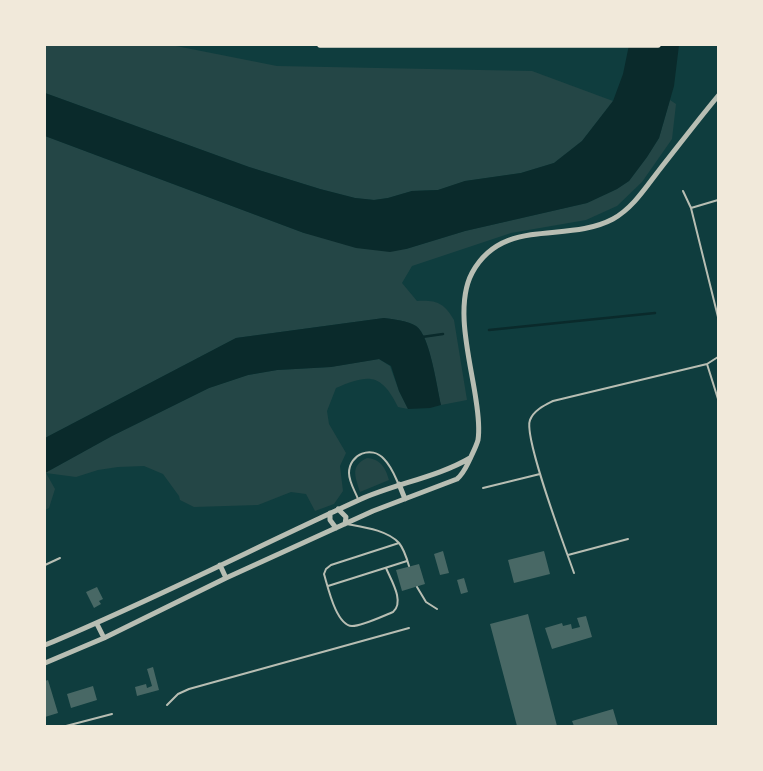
<!DOCTYPE html>
<html>
<head>
<meta charset="utf-8">
<style>
	body { margin:0 }
	#map { position:relative; width:763px; height:771px; overflow:hidden; background:#0f3d3e; font-family:"Alegreya Sans",sans-serif }
	canvas { display:block }
	.frame { position:absolute; inset:0; border:46px solid #f1e9da; pointer-events:none }
</style>
</head>
<body>
<div id="map">
<canvas width="763" height="771"></canvas>
<div class="frame"></div>
</div>
<script>
const c = document.querySelector('canvas').getContext('2d');
c.lineJoin = 'round';
function fillPath(path, color) { c.fillStyle = color; c.fill(path, 'evenodd'); }
function stroke(path, color, width, dash) { c.strokeStyle = color; c.lineWidth = width; c.lineCap = dash ? 'butt' : 'round'; c.setLineDash(dash || []); c.stroke(path); }
const green = new Path2D(`
	M 45,45 L 171,45 L 277,66 L 532,71 L 613,101 L 582,141 L 554,163 L 521,173 L 465,181 L 438,190 L 412,191 L 388,198 L 374,200 L 355,198 L 320,189 L 249,167 L 45,93 Z
	M 670,100 L 676,104 L 672,139 L 642,182 L 617,206 L 586,220 L 511,233 L 412,266 L 402,283 L 417,301 C 437,300 444,303 454,320 L 467,400 L 441,405 C 437,388 430,335 416,326 C 408,321 393,319 384,318 L 236,338 L 45,438 L 45,136 L 304,233 L 406,249 L 465,231 L 587,203 L 617,189 L 629,181 L 647,157 L 659,138 Z
	M 379,359 L 390,366 L 399,391 L 408,409 L 398,407 C 381,373 369,374 336,388 L 327,411 L 329,424 L 346,453 L 340,466 L 343,491 L 334,504 L 315,511 L 306,494 L 291,492 L 258,505 L 194,507 L 180,500 L 179,496 L 163,474 L 144,466 L 118,467 L 98,470 L 76,477 L 46,473 L 55,489 L 49,508 L 45,510 L 45,473 L 112,436 L 209,388 L 248,375 L 277,370 L 330,367 Z
	M 367,458 C 381,459 386,469 389,480 L 360,492 C 355,476 350,466 367,458 Z`);
const water = new Path2D(`
	M 629,45 L 679,45 L 674,86 L 659,138 L 647,157 L 629,181 L 617,189 L 587,203 L 465,231 L 406,249 L 390,252 L 356,248 L 304,233 L 45,136 L 45,93 L 249,167 L 320,189 L 355,198 L 374,200 L 388,198 L 412,191 L 438,190 L 465,181 L 521,173 L 554,163 L 582,141 L 613,101 L 623,74 Z
	M 384,318 C 393,319 408,321 416,326 C 430,335 437,388 441,405 L 430,408 L 408,409 L 399,391 L 391,366 L 379,359 L 331,367 L 277,370 L 248,375 L 209,388 L 112,436 L 45,473 L 45,438 L 236,338 Z`);
const stream = new Path2D(`
	M 489,330 L 655,313
	M 422,337 L 443,334`);
const building = new Path2D(`
	M 443,551 L 449,573 L 440,575 L 434,554 Z
	M 544,551 L 550,574 L 514,583 L 508,560 Z
	M 419,564 L 425,584 L 402,591 L 396,570 Z
	M 464,578 L 468,592 L 461,594 L 457,580 Z
	M 97,587 L 103,599 L 99,601 L 101,604 L 94,608 L 86,592 Z
	M 528,614 L 557,726 L 517,726 L 490,624 Z
	M 586,616 L 592,637 L 552,649 L 545,628 L 562,623 L 563,626 L 571,624 L 572,629 L 580,627 L 577,618 Z
	M 153,667 L 159,690 L 137,696 L 135,687 L 146,684 L 147,688 L 152,686 L 147,669 Z
	M 48,680 L 58,713 L 45,717 L 45,681 Z
	M 93,686 L 97,700 L 71,708 L 67,694 Z
	M 613,709 L 618,726 L 574,726 L 572,721 Z`);
const service = new Path2D(`
	M 683,191 L 691,208 L 718,317
	M 691,208 L 718,200
	M 707,364 L 718,399
	M 483,488 L 540,474
	M 358,499 C 355,491 349,482 349,473 C 349,454 372,445 384,459 C 391,466 394,474 398,483
	M 347,524 C 363,527 387,530 399,543 C 404,549 407,559 409,566
	M 568,555 L 628,539
	M 45,565 L 60,558
	M 386,568 C 391,580 405,602 393,612 C 383,616 362,626 352,626 C 336,625 328,587 324,574 L 326,569 L 331,565 L 399,543
	M 574,573 C 566,550 523,437 530,420 C 534,410 545,405 553,401 L 707,364 L 718,357
	M 328,586 L 407,561
	M 417,587 L 426,602 L 437,609
	M 167,705 L 178,694 L 189,689 L 409,628
	M 66,726 L 112,714`);
const tertiary = new Path2D(`
	M 399,484 L 405,499
	M 338,509 L 346,517 L 345,524
	M 330,513 L 330,520 L 336,528
	M 220,565 L 226,578
	M 97,624 L 104,638
	M 45,645 C 151,601 254,548 359,500 C 394,484 438,477 470,458
	M 45,663 L 104,638 L 226,578 L 373,511 L 457,479 C 464,473 466,467 470,459 C 473,452 476,447 478,440 C 480,427 478,413 476,400 C 471,363 454,307 472,273 C 503,216 566,244 613,219 C 633,208 646,187 660,169 C 679,145 698,120 718,96`);
const secondary = new Path2D(`
	M 320,45 L 658,45`);
fillPath(green, '#244646');
fillPath(water, '#0a2a2b');
stroke(stream, '#0a2a2b', 2.5);
fillPath(building, '#486865');
stroke(service, '#b8beb3', 2);
stroke(tertiary, '#b8beb3', 5);
stroke(secondary, '#f1e9da', 5.5);
</script>
</body>
</html>
